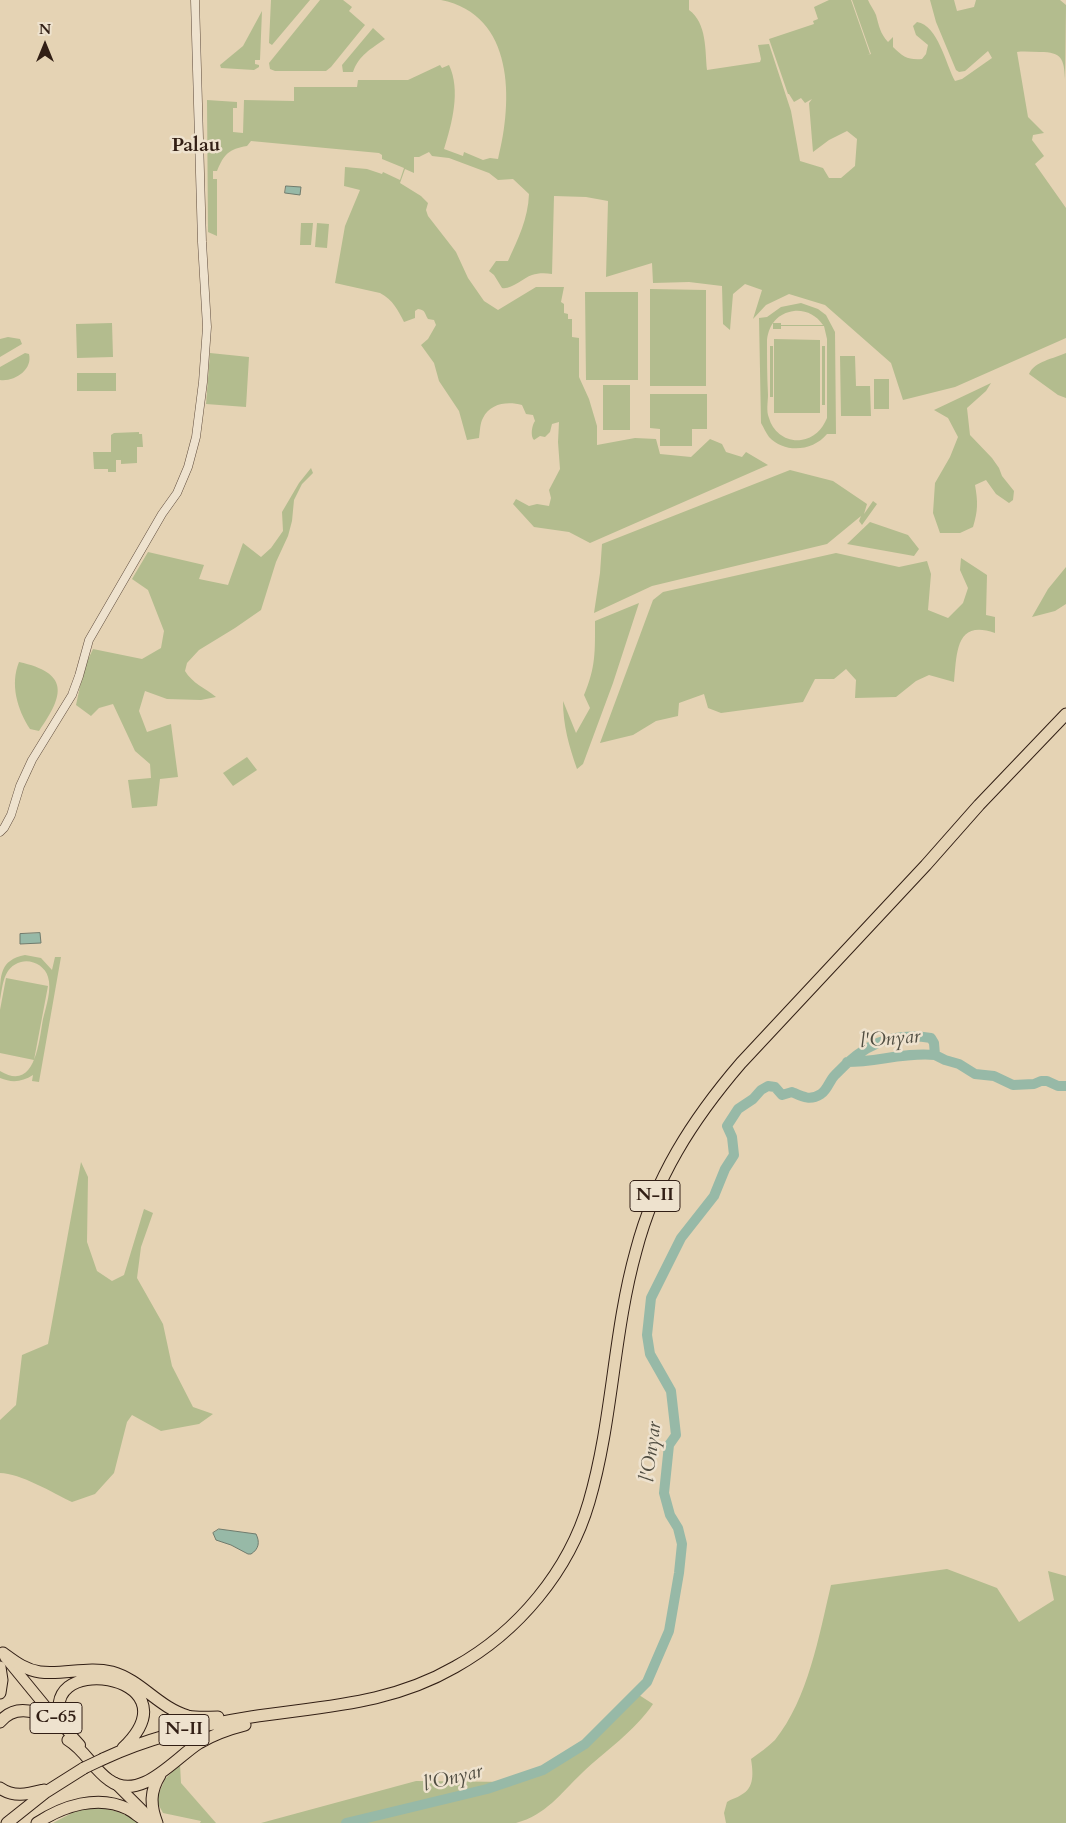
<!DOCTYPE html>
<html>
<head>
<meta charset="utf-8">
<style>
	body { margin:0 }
	#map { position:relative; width:1066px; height:1823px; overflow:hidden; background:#e5d3b4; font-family:Cardo,serif }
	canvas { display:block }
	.north { position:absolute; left:20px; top:20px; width:50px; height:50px; -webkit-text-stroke:4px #eee2ce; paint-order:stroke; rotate:0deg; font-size:14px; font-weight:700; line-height:20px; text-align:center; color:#321f15 }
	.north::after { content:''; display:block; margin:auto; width:18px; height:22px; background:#321f15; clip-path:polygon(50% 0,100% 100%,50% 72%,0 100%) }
</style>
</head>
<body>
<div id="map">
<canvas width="1066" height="1823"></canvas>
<div class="north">N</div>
</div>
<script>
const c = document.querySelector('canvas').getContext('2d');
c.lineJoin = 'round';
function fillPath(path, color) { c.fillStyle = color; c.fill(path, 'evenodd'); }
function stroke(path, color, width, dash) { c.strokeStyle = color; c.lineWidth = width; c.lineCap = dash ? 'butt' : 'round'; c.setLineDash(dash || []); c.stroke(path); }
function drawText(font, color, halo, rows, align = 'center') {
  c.font = font + ' Cardo,serif'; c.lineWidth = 5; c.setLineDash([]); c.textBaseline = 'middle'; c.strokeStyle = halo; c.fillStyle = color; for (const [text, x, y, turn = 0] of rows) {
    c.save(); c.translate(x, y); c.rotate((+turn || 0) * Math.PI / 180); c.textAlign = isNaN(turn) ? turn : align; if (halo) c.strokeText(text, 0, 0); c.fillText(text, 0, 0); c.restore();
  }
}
const green = new Path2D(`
	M 271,0 L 310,0 L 272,45 L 269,43 Z
	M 320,0 L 343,0 L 352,7 L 349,11 L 365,25 L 331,67 L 326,71 L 275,71 L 270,69 L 269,63 Z
	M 441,0 L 689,0 L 689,10 C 707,23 705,50 707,70 L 760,62 L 761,59 L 758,45 L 769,44 L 791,111 L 800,161 L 823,168 L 829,178 L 841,178 L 855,166 L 857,139 L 847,131 L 829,140 L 813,152 L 809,103 L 812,99 L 805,103 L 801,98 L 794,102 L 789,94 L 788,94 L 769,39 L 814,24 L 813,21 L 818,19 L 814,7 L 829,0 L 851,0 L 870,54 L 867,55 L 871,54 L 852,0 L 868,0 C 870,5 874,10 876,15 C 879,26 880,33 888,42 L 893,37 L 893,47 C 903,57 908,60 922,59 L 926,54 L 928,45 L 916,35 L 913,26 L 917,22 C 938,25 946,65 955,81 L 962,79 L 992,58 L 988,51 L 965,71 L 959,72 L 956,70 L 936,22 L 930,0 L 954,0 L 957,11 L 974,7 L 976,0 L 1060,0 L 1066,5 L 1065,79 C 1064,59 1062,52 1040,52 C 1032,52 1024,51 1017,52 L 1028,117 L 1044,133 L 1033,135 L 1032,140 L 1044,156 L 1035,164 L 1066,208 L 1066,338 L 955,387 L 903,400 L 891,363 L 825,305 L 789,294 L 766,305 L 753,319 L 762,290 L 745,284 L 733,294 L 730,330 L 723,324 L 722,286 L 689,282 L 653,283 L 652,263 L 606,277 L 608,201 L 586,197 L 554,196 L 552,274 C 545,273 538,273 532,275 C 523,278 511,290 502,288 L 494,275 L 489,271 L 496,261 L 508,261 C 518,239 528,219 529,194 L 513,179 L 498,180 L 489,173 L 449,158 L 432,156 L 429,152 L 419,157 L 414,157 L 414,173 L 405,169 L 400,183 L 421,196 L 428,203 L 426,210 L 428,216 L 456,252 L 468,278 L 484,301 L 498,310 L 536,287 L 564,287 L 561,302 L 564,304 L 564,313 L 568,314 L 568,319 L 572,319 L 572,337 L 579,338 L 579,377 L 589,399 L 597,426 L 597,445 L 635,438 L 656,439 L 660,454 L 691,457 L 710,439 L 722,444 L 726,452 L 742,457 L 746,452 L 768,465 L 590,543 L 569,532 L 534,527 L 513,504 L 516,499 L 529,506 L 537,504 L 549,506 L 551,498 L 549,490 L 560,469 L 558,442 L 559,422 L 552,424 L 550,432 L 545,437 L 540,436 L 534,440 C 530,436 532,425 535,421 L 533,415 L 526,414 L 522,405 C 508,401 490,403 483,418 C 480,423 480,431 479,438 L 467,440 L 459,411 L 439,381 L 434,363 L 421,345 L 428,339 L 436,325 L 434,320 L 428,319 C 424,313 426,310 418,309 L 415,311 L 415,318 L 404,322 C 398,310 393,300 380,293 L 335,283 L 345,226 L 360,190 L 344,186 L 345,167 L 367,169 L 382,174 L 383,172 L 400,180 L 404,168 L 382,159 L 382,155 L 379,153 L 251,141 L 247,146 C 229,149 224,154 217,171 L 213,171 L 213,179 L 217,179 L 217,236 L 208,232 L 207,100 L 237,102 L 237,108 L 233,108 L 233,132 L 243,133 L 244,100 L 294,101 L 294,87 L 357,87 L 358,80 L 408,80 L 440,65 L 442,68 L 449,65 C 461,90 452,124 444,149 L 463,156 L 464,152 L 483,160 L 490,158 L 498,159 C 513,101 515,15 441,0 Z
	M 262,11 L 260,60 L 255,60 L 255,64 L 259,65 L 259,67 L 254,70 L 221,68 L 220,65 L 243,46 Z
	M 373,28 L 385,39 C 371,49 359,55 353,72 L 343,72 L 342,65 Z
	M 301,223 L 313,223 L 311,245 L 300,245 Z
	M 317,223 L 329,224 L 327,248 L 315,247 Z
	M 650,289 L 706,290 L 706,386 L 650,386 Z
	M 585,292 L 638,292 L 638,380 L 586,380 Z
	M 801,303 L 818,309 L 826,315 L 835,332 L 836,434 L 827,434 C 813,451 785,454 769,437 C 766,433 764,428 761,423 L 759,318 L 767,317 L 781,307 ZM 794,311 C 806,310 816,315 823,325 L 781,325 L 781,323 L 773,323 L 773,329 L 781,329 L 781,326 L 824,326 L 827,339 L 827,418 C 822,430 814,438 801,440 C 786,442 773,432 769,418 C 766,411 768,402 768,395 C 767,376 767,358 767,340 C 769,324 778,313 794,311 Z
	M 112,323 L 113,357 L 77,358 L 76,324 Z
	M 8,337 L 20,339 L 22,344 L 0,357 L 0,339 Z
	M 774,339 L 820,340 L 820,413 L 774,413 Z
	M 770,346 L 773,346 L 773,397 L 770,397 Z
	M 822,346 L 825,346 L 825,405 L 822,405 Z
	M 25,353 L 29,354 C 33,370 14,382 0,380 L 0,367 Z
	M 210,353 L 249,357 L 246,407 L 206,404 Z
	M 1066,353 L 1066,398 L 1058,395 L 1029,374 C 1035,361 1053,359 1066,353 Z
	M 840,356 L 855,356 L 856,386 L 870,386 L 871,416 L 841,416 Z
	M 77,373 L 116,373 L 116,391 L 77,391 Z
	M 874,379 L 889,379 L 889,409 L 874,409 Z
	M 991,383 L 986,391 L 967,408 L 970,435 L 992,458 L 999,468 L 1002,476 L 1014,491 L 1013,500 L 1009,503 L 996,494 L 986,480 L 975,485 C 978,502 978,511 973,527 L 960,533 L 940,533 L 933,513 L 935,483 L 950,457 L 958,437 L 948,418 L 934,410 Z
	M 603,385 L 630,385 L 630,430 L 603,430 Z
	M 650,394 L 707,394 L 707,429 L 692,429 L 692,446 L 660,446 L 660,429 L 650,428 Z
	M 139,432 L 139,434 L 142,434 L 143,447 L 137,447 L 137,463 L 121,464 L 121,460 L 116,460 L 116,472 L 108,472 L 108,469 L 94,469 L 93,452 L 111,452 L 111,435 L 114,433 Z
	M 311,468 L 313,473 L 302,484 L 294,500 L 292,521 L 288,536 L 276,562 L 261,610 L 235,628 L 199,650 L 187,663 L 185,671 C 192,683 205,688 216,697 L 201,700 L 167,699 L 145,691 L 139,711 L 147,732 L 171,724 L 178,777 L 160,779 L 157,806 L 132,808 L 128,780 L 151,778 L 150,764 L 135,751 L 113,704 L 99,708 L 91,716 L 76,705 L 84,668 L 93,649 L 142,659 L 161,648 L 164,631 L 148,590 L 132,579 L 148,552 L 204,565 L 199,579 L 228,585 L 243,543 L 261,557 L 271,548 L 283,531 L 282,512 L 299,483 Z
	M 790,470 L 833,481 L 867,504 L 864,514 L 873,501 L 877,504 L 862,525 L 859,521 L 861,516 L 827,544 L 652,586 L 594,613 L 600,573 L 602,544 Z
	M 870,522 L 908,535 L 919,549 L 914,556 L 847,544 Z
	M 836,553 L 899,567 L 927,561 L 931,574 L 928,610 L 948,618 L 963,603 L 968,588 L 960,570 L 961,558 L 987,575 L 986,615 L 995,617 L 995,633 C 955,619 957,654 954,682 L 929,675 L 916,681 L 896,697 L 855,698 L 856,680 L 846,669 L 834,679 L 815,679 L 803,702 L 721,713 L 708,708 L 704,694 L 679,703 L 678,716 L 656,721 L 633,735 L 600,743 L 653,600 L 663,592 Z
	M 1066,567 L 1066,604 L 1055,611 L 1032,617 L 1048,589 Z
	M 639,603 L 613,683 L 583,764 L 577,769 C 569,746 563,725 563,701 L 576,733 L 590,708 L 584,695 C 596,667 595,651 595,621 Z
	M 19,662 C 69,673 65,694 39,731 L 30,729 C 17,709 10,684 19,662 Z
	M 247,757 L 257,770 L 233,786 L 223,773 Z
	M 25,955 L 41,958 L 52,970 L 55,957 L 61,957 L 39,1082 L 32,1081 L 33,1075 C 22,1082 12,1083 0,1078 L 0,1071 C 36,1093 39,1040 43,1019 C 46,1007 52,989 48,977 C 45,966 32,959 21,962 C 3,967 3,985 0,1000 C 0,975 0,960 25,955 Z
	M 6,978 L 48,986 L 34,1060 L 0,1053 L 0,1010 Z
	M 81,1162 L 88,1177 L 87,1242 L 97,1271 L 112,1281 L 124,1275 L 144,1209 L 153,1213 L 141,1247 L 137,1278 L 163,1324 L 172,1366 L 193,1407 L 213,1414 L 199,1424 L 161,1431 L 132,1415 L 127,1422 L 114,1473 L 95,1494 L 72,1502 C 53,1493 20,1473 0,1473 L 0,1420 L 16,1405 L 22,1355 L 48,1344 Z
	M 947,1569 L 997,1588 L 1019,1622 L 1054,1600 L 1048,1571 L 1066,1576 L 1066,1823 L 726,1823 L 724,1813 L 727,1802 C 731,1799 737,1798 741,1795 C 755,1788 753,1772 751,1759 C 759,1753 768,1747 775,1740 C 808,1699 819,1636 831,1585 Z
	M 639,1695 L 653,1704 C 634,1732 606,1750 582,1773 C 560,1794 546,1815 516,1823 L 261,1823 L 416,1781 L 511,1782 L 553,1769 L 597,1738 Z
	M 180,1764 L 181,1783 L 216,1823 L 200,1823 L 201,1821 L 163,1813 L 156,1800 L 165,1779 Z
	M 83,1807 C 107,1808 120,1810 140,1823 L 53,1823 Z`);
const water = new Path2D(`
	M 286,186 L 301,187 L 300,195 L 285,193 Z
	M 40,933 L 41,943 L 20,944 L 20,934 Z
	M 219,1529 L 256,1534 C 260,1542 259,1549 251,1554 L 248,1554 L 231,1545 L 216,1540 L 213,1533 Z`);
const river = new Path2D(`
	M 847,1062 C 877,1062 905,1052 935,1055
	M 346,1823 L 487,1789 L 543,1770 L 585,1744 L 647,1682 L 669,1631 L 679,1573 L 682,1544 L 678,1528 L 670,1515 L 664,1493 L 669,1445 L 676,1435 L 671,1391 L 650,1354 L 647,1335 L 651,1298 L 681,1238 L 714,1196 L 725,1169 L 734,1155 L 732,1137 L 727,1126 L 738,1109 L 753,1099 L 761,1090 L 768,1086 L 775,1087 L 782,1095 L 792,1092 C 803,1097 810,1101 821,1094 C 828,1089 829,1081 835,1075 C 863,1045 889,1032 931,1038 L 934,1043 L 935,1055 L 945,1060 L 959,1064 L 975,1074 L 994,1076 L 1013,1085 L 1034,1084 L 1041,1081 L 1047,1081 L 1058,1086 L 1066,1086`);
const minor = new Path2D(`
	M 0,832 L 4,828 L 11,815 L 20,786 L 32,760 L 72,695 L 79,676 L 89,640 L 162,514 L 177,493 L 188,467 L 196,437 L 203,382 L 207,327 L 202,242 L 195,0`);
const major = new Path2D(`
	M 5,1657 L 46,1707 L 80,1745
	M 115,1783 L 155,1823`);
const highway = new Path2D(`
	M 3,1653 C 14,1661 25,1670 40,1672 C 64,1675 88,1666 112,1672 C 141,1680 159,1708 188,1716 C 197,1718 208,1717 218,1717
	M 0,1667 L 2,1680 L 0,1693
	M 0,1722 C 13,1706 31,1709 48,1718
	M 65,1728 C 25,1649 202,1672 123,1748
	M 68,1740 C 85,1750 93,1769 109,1780 C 140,1803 175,1758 199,1743 C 213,1735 229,1729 245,1725
	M 103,1759 C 150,1737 200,1725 251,1717 C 323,1706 389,1705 455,1667 C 518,1632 569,1571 589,1502 C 613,1420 613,1333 636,1251 C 655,1178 692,1120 741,1063 L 926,865 L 979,805 L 1066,714
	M 0,1788 C 14,1798 28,1794 44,1790
	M 7,1823 L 46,1792 L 84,1768
	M 37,1823 C 63,1806 98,1794 128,1809 C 135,1813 141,1819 148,1822
	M 157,1823 C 150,1805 150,1791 160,1775`);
const highwayBridge = new Path2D(`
	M 84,1768 L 103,1759`);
const shields = [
	[655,1196,50],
	[56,1718,52],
	[184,1730,50]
];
const shieldNames = [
	["N-II",655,1196],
	["C-65",56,1718],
	["N-II",184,1730]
];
const neighbourhoodNames = [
	["Palau",196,146]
];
const waterNames = [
	["l'Onyar",890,1040,-5],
	["l'Onyar",652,1452,-83],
	["l'Onyar",453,1779,-14]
];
fillPath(green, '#b3bc8e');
fillPath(water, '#97b9a7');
stroke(water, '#6f7b6d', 1);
stroke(river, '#97b9a7', 10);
stroke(minor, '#5f4c3d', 9);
stroke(major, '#321f15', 12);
stroke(highway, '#321f15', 13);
stroke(minor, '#eee2ce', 8);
stroke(major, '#e5d3b4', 10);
stroke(highway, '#e5d3b4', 11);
stroke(highwayBridge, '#321f15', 13, []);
stroke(highwayBridge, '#e5d3b4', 11);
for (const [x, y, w] of shields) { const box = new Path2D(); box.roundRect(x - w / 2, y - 15.5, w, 31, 4); c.fillStyle = '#eee2ce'; c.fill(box); stroke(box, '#321f15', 1); }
drawText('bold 18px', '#321f15', null, shieldNames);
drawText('bold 20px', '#321f15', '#eee2ce', neighbourhoodNames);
drawText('italic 20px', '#504d41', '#eee2ce', waterNames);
</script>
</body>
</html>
